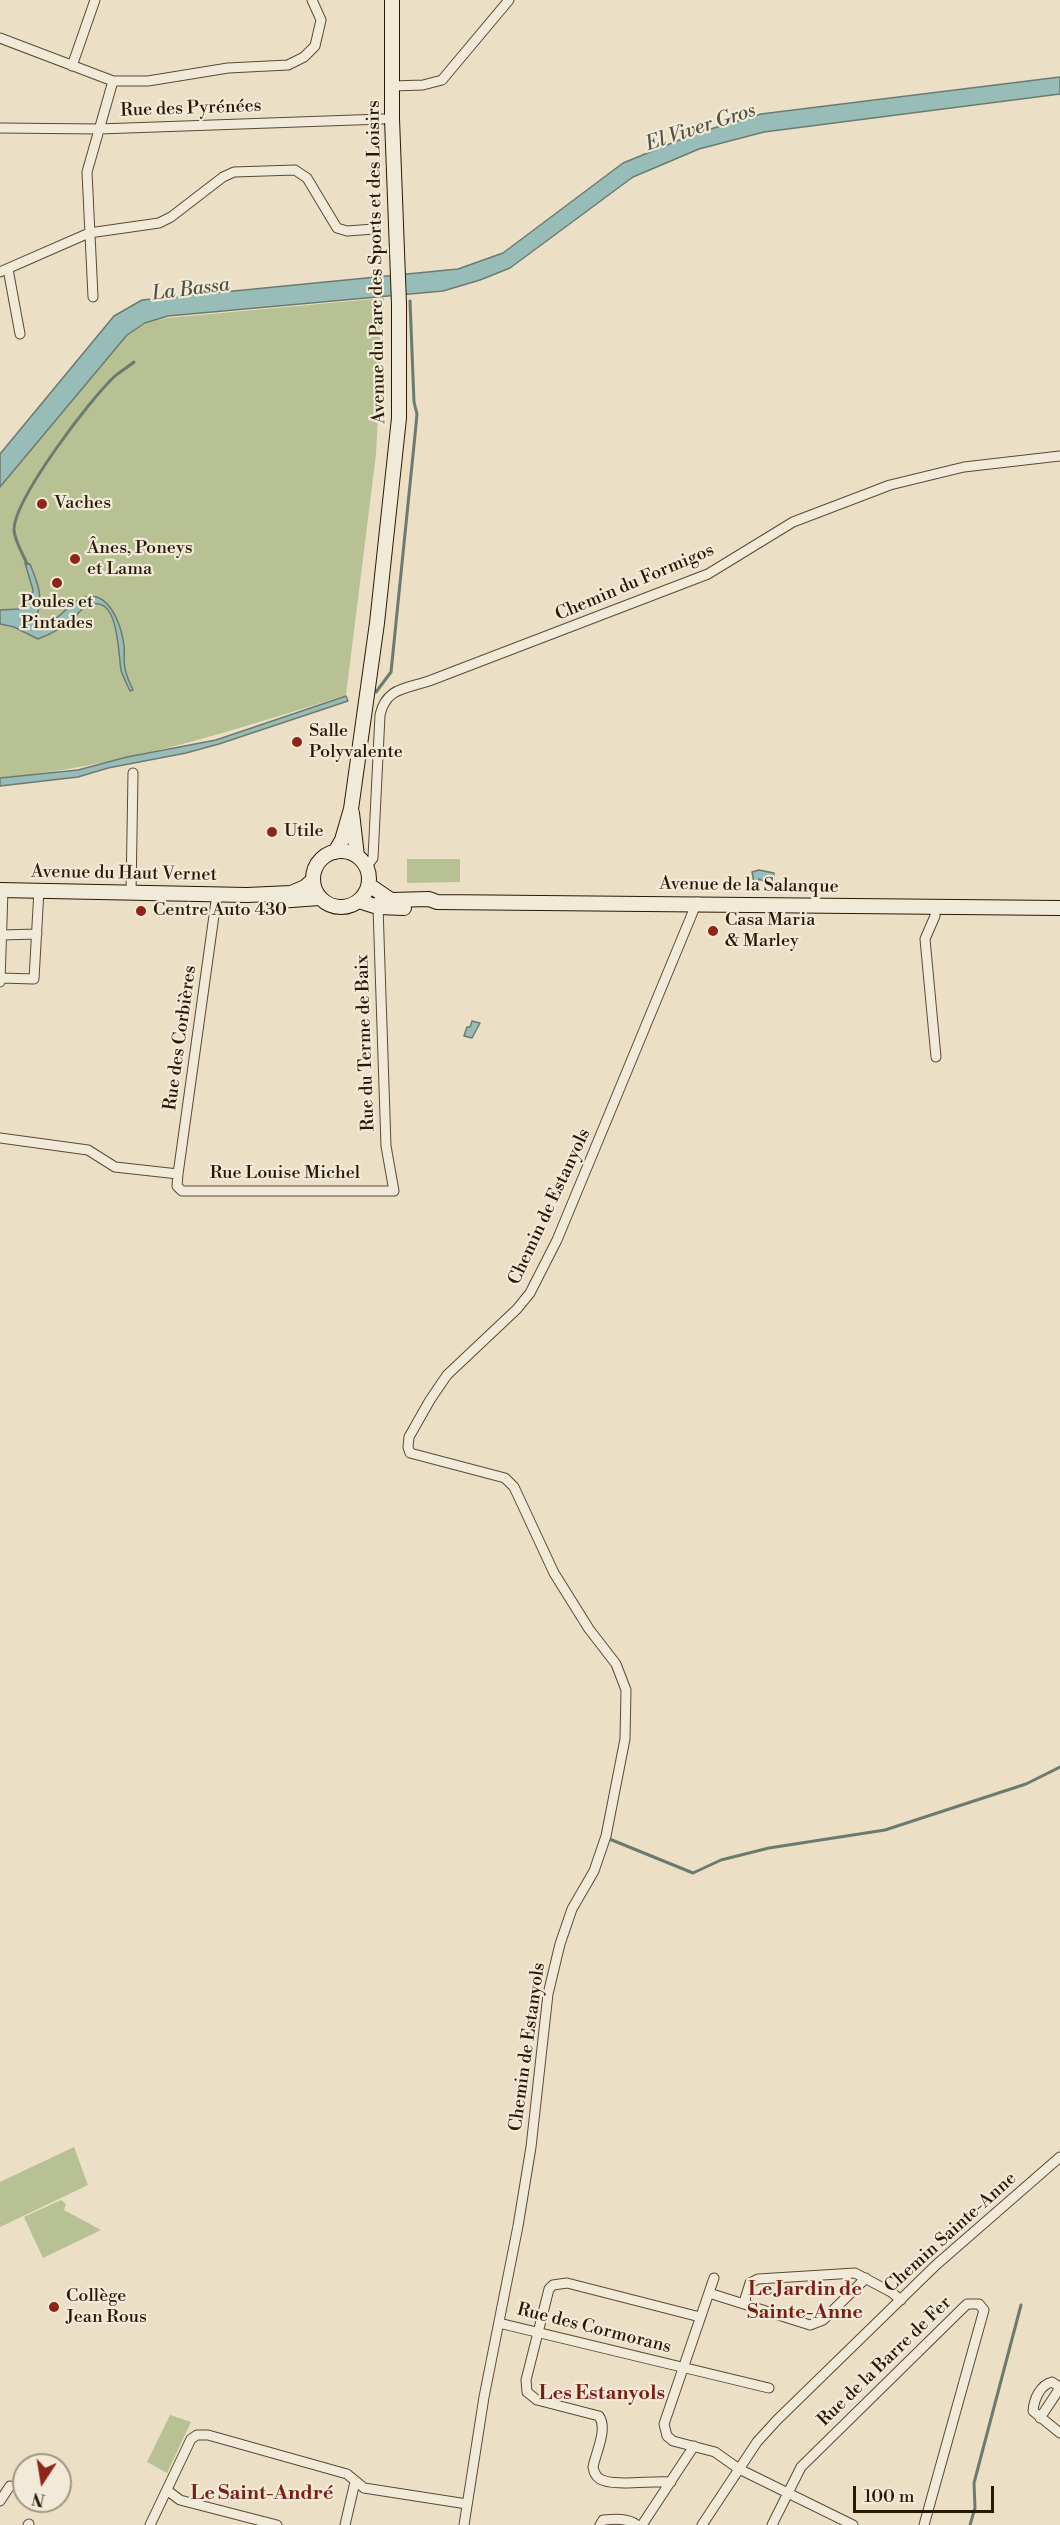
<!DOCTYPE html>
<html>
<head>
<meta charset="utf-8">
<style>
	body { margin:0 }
	#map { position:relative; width:1060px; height:2525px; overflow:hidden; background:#ebdfc5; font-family:"Libre Bodoni",serif }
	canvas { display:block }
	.north { position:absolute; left:12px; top:2453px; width:60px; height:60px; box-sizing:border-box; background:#f2ead9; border:2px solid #a29683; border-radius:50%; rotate:192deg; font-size:16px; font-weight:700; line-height:24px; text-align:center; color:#291903 }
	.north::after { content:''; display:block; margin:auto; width:21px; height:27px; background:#8f2418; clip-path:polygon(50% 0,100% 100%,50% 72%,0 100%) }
	.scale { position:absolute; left:853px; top:2486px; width:141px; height:27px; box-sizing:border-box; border:3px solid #291903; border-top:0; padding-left:8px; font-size:18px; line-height:21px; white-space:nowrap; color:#291903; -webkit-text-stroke:4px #f2ead9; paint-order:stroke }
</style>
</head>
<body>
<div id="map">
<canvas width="1060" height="2525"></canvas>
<div class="north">N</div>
<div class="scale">100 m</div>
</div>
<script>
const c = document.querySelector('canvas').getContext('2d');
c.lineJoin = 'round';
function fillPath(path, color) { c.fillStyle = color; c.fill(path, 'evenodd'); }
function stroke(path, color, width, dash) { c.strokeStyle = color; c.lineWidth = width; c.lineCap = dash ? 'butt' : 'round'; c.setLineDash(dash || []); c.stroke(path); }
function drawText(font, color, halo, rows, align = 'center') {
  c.font = font + ' "Libre Bodoni",serif'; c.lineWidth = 4.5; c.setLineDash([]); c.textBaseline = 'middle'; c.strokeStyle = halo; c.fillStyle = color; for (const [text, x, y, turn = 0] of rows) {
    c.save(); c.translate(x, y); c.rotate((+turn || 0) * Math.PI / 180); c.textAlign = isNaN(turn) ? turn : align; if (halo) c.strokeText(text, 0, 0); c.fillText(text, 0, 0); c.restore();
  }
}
const green = new Path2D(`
	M 384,298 L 376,454 L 346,695 C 233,731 118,767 0,778 L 0,488 L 128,334 L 147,323 L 167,318 Z
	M 407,859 L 460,859 L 460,882 L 407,883 Z
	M 74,2147 L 88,2185 L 0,2227 L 0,2182 Z
	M 61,2200 L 66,2204 L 64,2210 L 101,2230 L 43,2258 L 24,2217 Z
	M 170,2415 L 191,2422 L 167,2473 L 147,2462 Z`);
const water = new Path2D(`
	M 1060,77 L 1060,94 L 764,132 L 699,149 L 633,177 L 510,268 L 480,280 L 443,291 L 168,316 L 145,323 L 127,335 L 0,487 L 0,454 L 114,316 L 142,300 L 458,269 L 503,253 L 623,163 L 694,134 L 761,114 Z
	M 25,563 L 30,564 C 38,585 43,593 37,616 L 41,623 C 58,624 66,605 80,599 C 108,586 121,624 124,645 C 125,653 123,661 125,668 C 126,676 130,683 133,690 L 130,691 C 127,684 123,677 121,670 C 118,652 119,587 84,608 C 80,610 77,615 74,618 C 64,627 51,634 38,639 L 14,627 L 0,624 L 0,610 L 19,609 L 32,597 L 33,590 Z
	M 346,696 L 348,701 L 219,744 L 186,753 L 108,768 L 78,777 L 0,786 L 0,778 L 78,770 L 127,757 L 216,740 Z
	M 759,870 L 774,873 L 774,882 L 770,884 L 759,879 L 758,883 L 754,883 L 752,872 Z
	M 472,1021 L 480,1023 L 472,1038 L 464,1036 L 467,1027 L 470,1027 Z`);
const stream = new Path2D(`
	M 27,564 C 23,554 14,540 14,529 C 15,498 90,399 115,376 C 121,371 128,367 134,362
	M 376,692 L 391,672 L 415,435 L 417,414 L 414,402 L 410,301
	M 607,1838 L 693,1873 L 721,1860 L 769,1848 L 885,1830 L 1026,1784 L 1060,1767
	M 970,2525 L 975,2508 L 974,2483 L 1021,2305`);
const minor = new Path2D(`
	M 0,38 L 113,81 L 148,81 L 228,68 L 288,65 L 304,57 L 315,46 L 321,20 L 312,0
	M 72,66 L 95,0
	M 392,86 L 423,85 L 442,80 L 509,0
	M 0,128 L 99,129 L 383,119
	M 8,269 L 20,334
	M 0,272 L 89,233 L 159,223 L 171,217 L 223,177 L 234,172 L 295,170 L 307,178 L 337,228 L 347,231 L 374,229
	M 93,297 L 87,172 L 113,81
	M 366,867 L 373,858 L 380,715 C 386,688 405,689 429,681 L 708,574 L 793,522 L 890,485 L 964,467 L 1060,456
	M 131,893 L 133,773
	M 217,894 L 178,1174 L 177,1186 L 182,1191 L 394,1191 L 386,1146 L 378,907 L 380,894
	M 935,906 L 935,916 L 925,939 L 936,1057
	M 2,935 L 37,934
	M 1,978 L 34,979 L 39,890
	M 0,982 L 3,890
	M 0,1138 L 88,1150 L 115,1167 L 178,1174
	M 714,2278 L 664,2424 L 667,2436 L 673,2441 L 715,2452 L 739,2469 L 853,2525
	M 709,2293 L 810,2325 L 823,2320 L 866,2278
	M 747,2305 L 745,2299 L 750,2283 L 758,2279 L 855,2273 L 891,2292 L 901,2300
	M 499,2323 L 769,2388
	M 1040,2418 L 1058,2391 L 1058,2386 L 1052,2382 C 1040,2385 1034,2399 1033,2411 L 1060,2433
	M 671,2482 C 653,2480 614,2487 600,2479 C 595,2476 594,2472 593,2467 C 596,2452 608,2429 599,2416 L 537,2400 L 527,2392 L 526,2380 L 549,2289 L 553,2285 L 567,2283 L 700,2317
	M 168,2491 L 180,2500 L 277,2525
	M 0,2501 L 10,2486
	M 28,2525 L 29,2524
	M 150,2525 L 191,2439 L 197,2435 L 208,2435 L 347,2474 L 364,2488 L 467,2504
	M 345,2525 L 355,2482
	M 464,2525 L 484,2397 L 518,2226 L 531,2147 L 548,1994 L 560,1944 L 572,1909 L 594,1871 L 606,1836 L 625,1739 L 626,1690 L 616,1664 L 589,1629 L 554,1573 L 514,1487 L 505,1478 L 410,1453 L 408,1447 L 409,1437 L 430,1400 L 447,1375 L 517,1309 L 530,1293 L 557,1240 L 697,902
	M 600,2525 L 603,2520 C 615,2519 628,2518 637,2525
	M 642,2525 L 694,2446
	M 702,2525 L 757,2442 L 777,2420 L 936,2265 L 1060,2157
	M 772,2525 L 801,2467 L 967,2304 L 979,2304 L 984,2310 L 924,2525`);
const secondary = new Path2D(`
	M 352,813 L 357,856
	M313 879a28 28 0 1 1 56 0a28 28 0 1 1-56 0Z
	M 335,852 L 342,840 L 351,809 L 377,623 L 399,418 L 399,304 L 392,119 L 392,0
	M 369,885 L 391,900 L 429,899 L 437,902 L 1060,908
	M 0,890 L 247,895 L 291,893 L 305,887 L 313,880
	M 278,901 L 319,898
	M 359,901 L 378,907 L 404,908`);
const markers = [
	[42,504,6,"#8f2418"],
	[75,559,6,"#8f2418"],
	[57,583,6,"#8f2418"],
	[297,742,6,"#8f2418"],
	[272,832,6,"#8f2418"],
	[141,911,6,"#8f2418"],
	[713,931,6,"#8f2418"],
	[54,2307,6,"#8f2418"]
];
const streetNames = [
	["Rue des Pyrénées",191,109,-2],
	["Avenue du Parc des Sports et des Loisirs",377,262,-91],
	["Chemin du Formigos",635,583,-23],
	["Avenue du Haut Vernet",124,874,1],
	["Avenue de la Salanque",749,886,1],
	["Rue des Corbières",181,1038,-82],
	["Rue du Terme de Baix",366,1043,-92],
	["Rue Louise Michel",285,1174],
	["Chemin de Estanyols",550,1207,-65],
	["Chemin de Estanyols",528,2047,-82],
	["Chemin Sainte-Anne",951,2233,-42],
	["Rue des Cormorans",594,2329,14],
	["Rue de la Barre de Fer",885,2362,-44]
];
const poiNames = [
	["Vaches",54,504],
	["Ânes, Poneys",87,549],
	["et Lama",87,570],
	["Poules et",57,603,"center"],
	["Pintades",57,624,"center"],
	["Salle",309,732],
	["Polyvalente",309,753],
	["Utile",284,832],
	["Centre Auto 430",153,911],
	["Casa Maria",725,921],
	["& Marley",725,942],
	["Collège",66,2297],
	["Jean Rous",66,2318]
];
const waterNames = [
	["El Viver Gros",701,128,-18],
	["La Bassa",191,290,-7]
];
const neighbourhoodNames = [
	["Le Jardin de",805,2290],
	["Sainte-Anne",805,2313],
	["Les Estanyols",602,2394],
	["Le Saint-André",262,2494]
];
fillPath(green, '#b8c194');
fillPath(water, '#98bcb8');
stroke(water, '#6c7b70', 1.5);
stroke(stream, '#6c7b70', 3);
stroke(minor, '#5a4a34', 11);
stroke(secondary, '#291903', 16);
stroke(minor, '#f2ead9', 9);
stroke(secondary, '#f2ead9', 14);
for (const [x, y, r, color] of markers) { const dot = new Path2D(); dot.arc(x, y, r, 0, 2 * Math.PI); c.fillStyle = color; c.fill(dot); stroke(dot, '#f2ead9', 2); }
drawText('18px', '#291903', '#f2ead9', streetNames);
drawText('18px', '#291903', '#f2ead9', poiNames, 'left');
drawText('italic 20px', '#505242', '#f2ead9', waterNames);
drawText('bold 20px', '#7a1f14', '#f2ead9', neighbourhoodNames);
</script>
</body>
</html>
